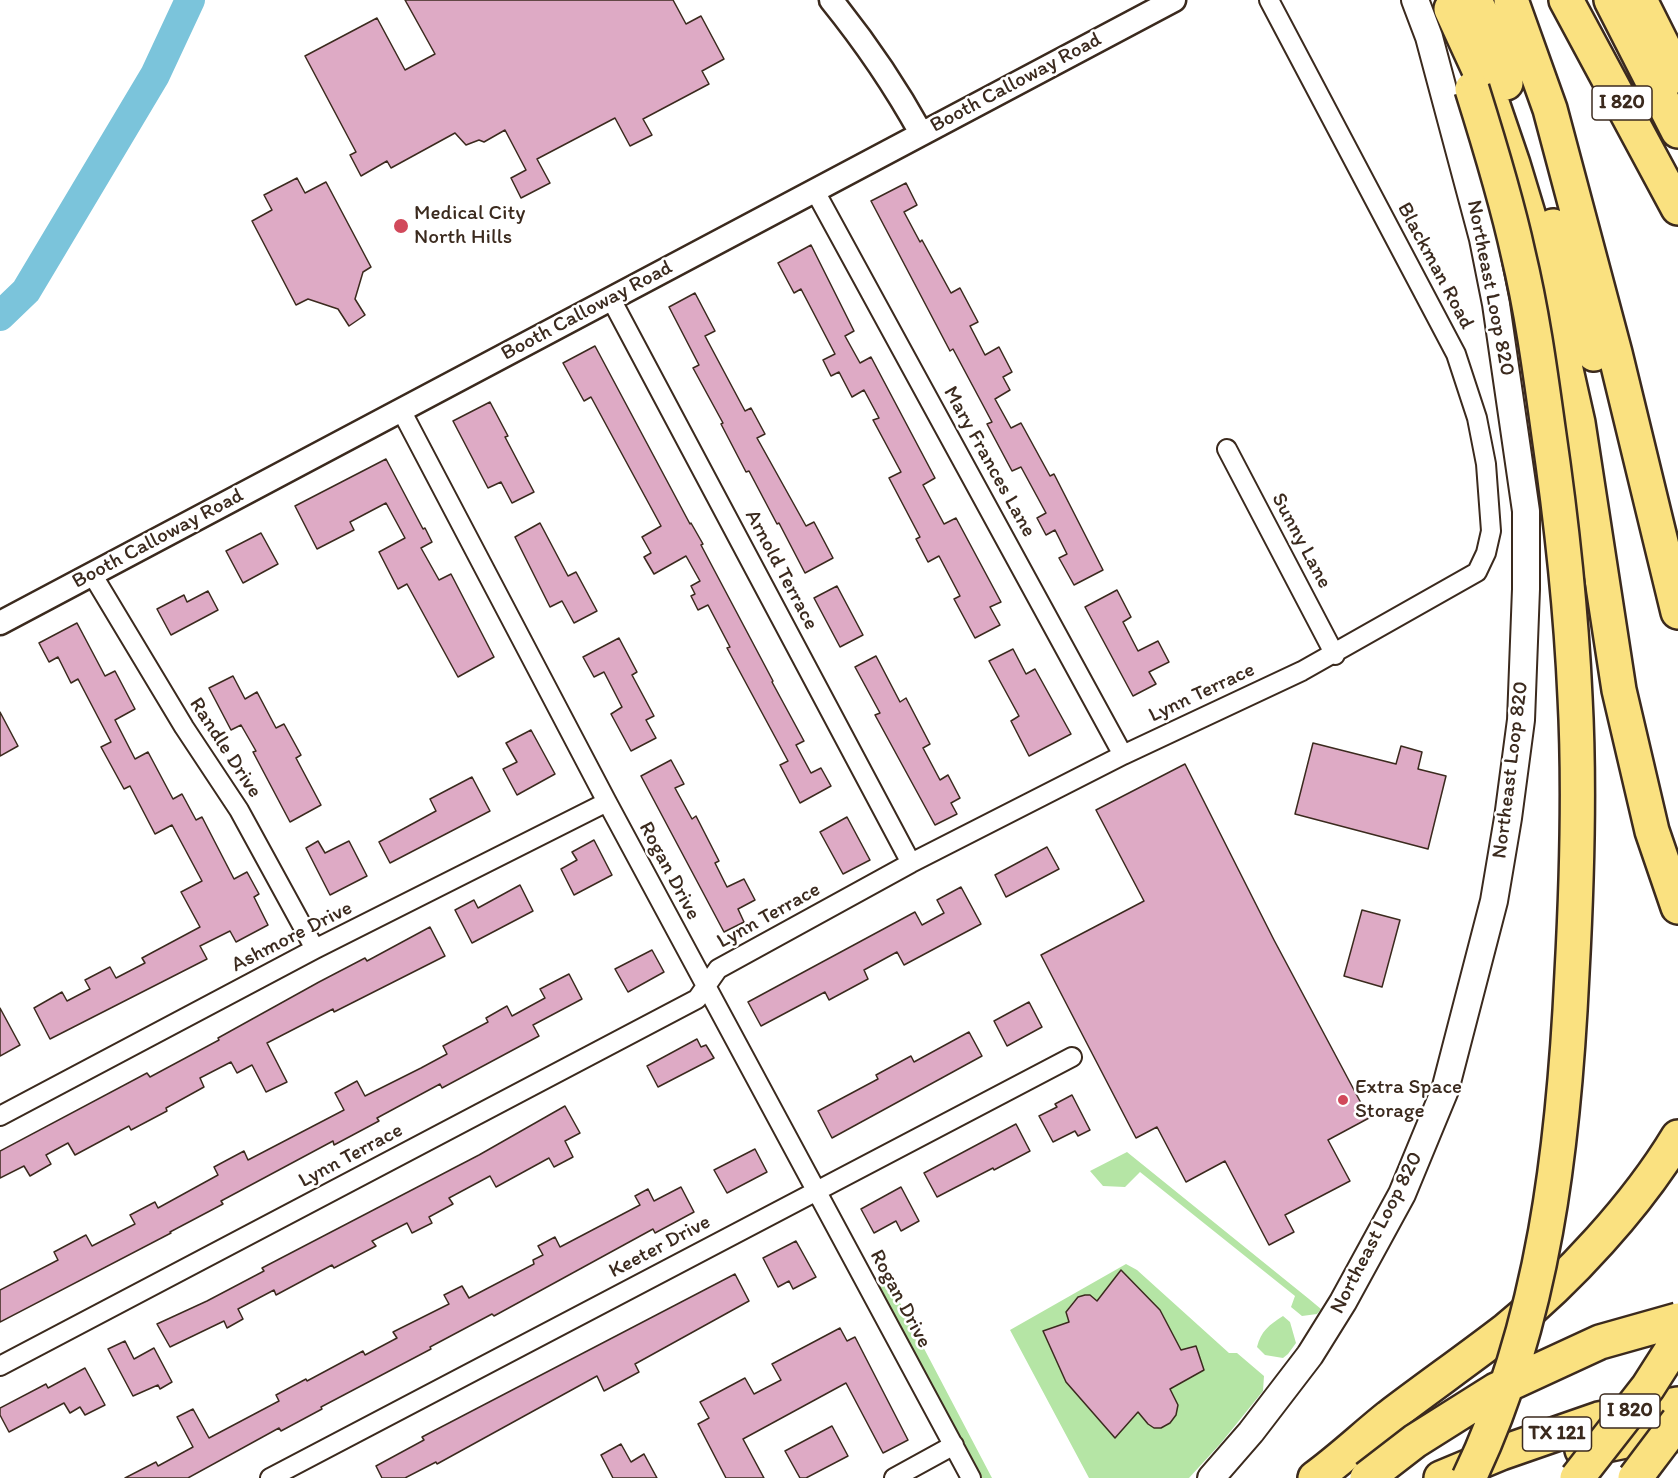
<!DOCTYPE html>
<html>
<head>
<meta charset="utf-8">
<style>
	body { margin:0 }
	canvas { display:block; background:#fff }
</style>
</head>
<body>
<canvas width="1678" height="1478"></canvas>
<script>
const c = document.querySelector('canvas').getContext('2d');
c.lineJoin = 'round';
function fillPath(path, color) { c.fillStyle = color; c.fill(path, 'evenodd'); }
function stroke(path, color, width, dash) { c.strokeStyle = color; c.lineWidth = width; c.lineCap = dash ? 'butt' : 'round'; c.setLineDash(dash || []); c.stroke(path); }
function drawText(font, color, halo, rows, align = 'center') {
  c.font = font + ' Itim,sans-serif'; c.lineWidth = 5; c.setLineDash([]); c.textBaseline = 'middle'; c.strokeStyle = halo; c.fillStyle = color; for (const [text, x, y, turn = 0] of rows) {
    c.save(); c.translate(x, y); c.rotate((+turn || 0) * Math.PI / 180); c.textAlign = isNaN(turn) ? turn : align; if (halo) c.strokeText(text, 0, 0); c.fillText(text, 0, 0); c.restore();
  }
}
const green = new Path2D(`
	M 1127,1152 L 1309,1299 L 1321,1309 L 1317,1314 L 1302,1316 L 1291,1307 L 1295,1296 L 1140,1172 L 1125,1187 L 1103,1186 L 1090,1171 Z
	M 1126,1264 L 1137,1270 L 1229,1353 L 1237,1353 L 1264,1376 L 1263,1391 L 1221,1443 L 1189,1478 L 1089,1478 L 1010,1330 ZM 1121,1270 L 1160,1310 L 1181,1350 L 1196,1346 L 1204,1370 L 1170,1389 L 1161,1428 C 1149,1428 1145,1421 1138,1412 L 1115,1438 L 1066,1382 L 1043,1331 L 1069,1322 L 1066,1312 C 1075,1298 1081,1290 1097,1301 Z
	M 887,1278 L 992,1478 L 982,1478 L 878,1283 Z
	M 1283,1316 L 1290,1322 L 1296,1343 L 1288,1354 L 1283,1358 L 1265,1355 L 1257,1347 C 1261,1331 1269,1325 1283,1316 Z`);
const river = new Path2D(`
	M 0,316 L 26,291 L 155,75 L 190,0`);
const building = new Path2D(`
	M 405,0 L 673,0 L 686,24 L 701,16 L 724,59 L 702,71 L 709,84 L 643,119 L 652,135 L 630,146 L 615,118 L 537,159 L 550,183 L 521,198 L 511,178 L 526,170 L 505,130 L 484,142 L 479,140 L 466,145 L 455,133 L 391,168 L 387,161 L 361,176 L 350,155 L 356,152 L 305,56 L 377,18 L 405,70 L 435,54 Z
	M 297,178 L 305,193 L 326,182 L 371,267 L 363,272 L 355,299 L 365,315 L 349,326 L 338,309 L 308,299 L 296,305 L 252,221 L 272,210 L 264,195 Z
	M 906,183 L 917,205 L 904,212 L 920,242 L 922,240 L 951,293 L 960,288 L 978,322 L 970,326 L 985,355 L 999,347 L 1012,372 L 1003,377 L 1010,390 L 995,399 L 1011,428 L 1021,423 L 1050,476 L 1054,474 L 1103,570 L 1074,585 L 1059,558 L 1067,554 L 1055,530 L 1046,535 L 1037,518 L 1046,513 L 1021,467 L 1012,471 L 987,424 L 992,422 L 953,349 L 950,351 L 871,201 Z
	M 811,245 L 854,331 L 845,336 L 860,363 L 871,357 L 935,478 L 923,485 L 944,524 L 956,518 L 1001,602 L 990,607 L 1000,625 L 975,638 L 954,599 L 960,596 L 939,556 L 928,562 L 916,539 L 920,537 L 889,478 L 901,472 L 873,420 L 879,418 L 864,390 L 852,397 L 839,372 L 831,376 L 823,360 L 835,354 L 801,289 L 794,293 L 778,263 Z
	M 695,293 L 715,331 L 705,336 L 745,411 L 751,408 L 765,434 L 757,438 L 806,526 L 814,522 L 833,558 L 805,573 L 779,523 L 777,524 L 749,471 L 746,472 L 721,424 L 723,423 L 693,368 L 699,365 L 669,307 Z
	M 595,346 L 690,524 L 691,523 L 703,544 L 701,545 L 711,564 L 773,681 L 772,682 L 804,741 L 796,745 L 811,773 L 821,768 L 831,786 L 800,803 L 780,765 L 788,761 L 727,648 L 730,647 L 708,605 L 698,610 L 691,596 L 695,594 L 691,586 L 700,581 L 686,556 L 654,574 L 644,557 L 651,553 L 642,537 L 661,526 L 591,397 L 584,401 L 563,363 Z
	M 490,402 L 508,436 L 505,437 L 534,492 L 512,503 L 501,482 L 488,488 L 453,421 Z
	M 386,459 L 423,529 L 425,528 L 432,542 L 421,548 L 439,580 L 451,574 L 494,657 L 458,677 L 407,584 L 398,589 L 379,552 L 405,538 L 386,503 L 350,522 L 354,530 L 317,549 L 295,506 Z
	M 540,523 L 568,576 L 576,572 L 597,611 L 574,623 L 562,601 L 550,607 L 515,537 Z
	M 261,533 L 278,564 L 243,583 L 226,551 Z
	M 837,586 L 863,635 L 840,647 L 814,598 Z
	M 1117,590 L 1131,617 L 1123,622 L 1138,651 L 1158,641 L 1169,662 L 1149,672 L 1156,684 L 1133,696 L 1085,607 Z
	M 208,591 L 218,610 L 171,635 L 157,609 L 184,595 L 187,602 Z
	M 77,623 L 105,676 L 115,671 L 135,709 L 115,720 L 135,759 L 148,752 L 173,799 L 182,794 L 196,820 L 202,817 L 234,879 L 247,872 L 259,894 L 254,897 L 268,925 L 236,942 L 230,931 L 200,946 L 207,959 L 50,1039 L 34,1008 L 62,992 L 67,1001 L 90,989 L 85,980 L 110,967 L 116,978 L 145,963 L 142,958 L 200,927 L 181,892 L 202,881 L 172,825 L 155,834 L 130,786 L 124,789 L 101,747 L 111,742 L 78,679 L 71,683 L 58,657 L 49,662 L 39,643 Z
	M 619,638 L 637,672 L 632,675 L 654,716 L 646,720 L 656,738 L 631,751 L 611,714 L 622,707 L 604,672 L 594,677 L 583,657 Z
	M 1013,649 L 1026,674 L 1035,669 L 1071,734 L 1029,756 L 1011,721 L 1019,716 L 989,661 Z
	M 876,656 L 900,702 L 906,698 L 930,744 L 923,748 L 940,780 L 948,775 L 960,798 L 951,803 L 957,814 L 935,825 L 875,715 L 880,713 L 855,667 Z
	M 233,676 L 245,699 L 257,692 L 276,728 L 284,724 L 301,755 L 296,758 L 321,805 L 290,822 L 253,752 L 256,751 L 241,725 L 231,730 L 209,688 Z
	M 0,712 L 18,746 L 0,756 Z
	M 531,730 L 555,774 L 517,795 L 503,769 L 517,762 L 506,743 Z
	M 1313,743 L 1396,764 L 1401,746 L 1422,752 L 1418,769 L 1446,776 L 1428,849 L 1295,814 Z
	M 671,760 L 684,784 L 675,788 L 692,819 L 696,816 L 719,861 L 715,863 L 727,887 L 744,879 L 755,900 L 738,909 L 744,922 L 724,932 L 641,776 Z
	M 1185,764 L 1274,940 L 1369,1118 L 1328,1140 L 1350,1181 L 1285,1215 L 1294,1232 L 1269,1245 L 1225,1161 L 1186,1182 L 1157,1127 L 1136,1138 L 1041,955 L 1144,901 L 1096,810 Z
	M 472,777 L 490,811 L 390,863 L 379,842 L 436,811 L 430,799 Z
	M 847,817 L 870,860 L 843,874 L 820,832 Z
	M 594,840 L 612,875 L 574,895 L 561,869 L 577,860 L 572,852 Z
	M 318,841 L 325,853 L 349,841 L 367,876 L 330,895 L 306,848 Z
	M 1047,847 L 1059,869 L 1006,897 L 995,875 Z
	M 520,885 L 533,911 L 472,943 L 455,910 L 474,900 L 478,908 Z
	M 961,887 L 981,924 L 904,965 L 897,952 L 864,970 L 868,979 L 829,1000 L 825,992 L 761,1026 L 748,1002 L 915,912 L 922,925 L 944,913 L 937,900 Z
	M 1362,910 L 1400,920 L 1382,987 L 1344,976 Z
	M 430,927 L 445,956 L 334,1012 L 333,1009 L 267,1043 L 287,1082 L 266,1092 L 252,1065 L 237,1073 L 231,1062 L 200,1078 L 204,1087 L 166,1108 L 167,1111 L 131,1130 L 129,1126 L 75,1155 L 68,1143 L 46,1155 L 51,1164 L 30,1176 L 24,1166 L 0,1178 L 0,1151 L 147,1073 L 150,1077 L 219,1040 L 218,1038 L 319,982 L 365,958 L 367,961 Z
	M 652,950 L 664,972 L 628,992 L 615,969 Z
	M 569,974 L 582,999 L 533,1025 L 539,1036 L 442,1088 L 440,1084 L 377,1118 L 379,1121 L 334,1145 L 333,1141 L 221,1201 L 223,1204 L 170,1232 L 171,1233 L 0,1322 L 0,1290 L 58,1260 L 54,1252 L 86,1235 L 92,1246 L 135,1224 L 130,1215 L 155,1202 L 158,1208 L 218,1175 L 214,1167 L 244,1151 L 248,1160 L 344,1110 L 335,1093 L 357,1081 L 365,1096 L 421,1068 L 447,1054 L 443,1046 L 488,1022 L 486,1018 L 507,1006 L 512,1016 L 545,998 L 540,989 Z
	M 1029,1002 L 1042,1027 L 1007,1046 L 994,1021 Z
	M 0,1008 L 20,1045 L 0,1056 Z
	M 969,1032 L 982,1056 L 832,1138 L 818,1111 L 878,1079 L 876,1075 L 911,1056 L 914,1062 Z
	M 697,1039 L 701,1047 L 706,1045 L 714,1058 L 658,1087 L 647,1066 Z
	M 1072,1095 L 1090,1130 L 1078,1136 L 1075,1131 L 1053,1142 L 1039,1116 L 1057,1107 L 1055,1104 Z
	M 565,1106 L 580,1133 L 565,1141 L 573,1157 L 554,1167 L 549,1158 L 496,1187 L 490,1176 L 449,1198 L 453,1204 L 429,1217 L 432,1223 L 412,1233 L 407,1223 L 372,1241 L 376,1246 L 334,1268 L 332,1265 L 276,1295 L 274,1290 L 238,1309 L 243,1319 L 227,1328 L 224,1321 L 170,1347 L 157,1324 L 207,1301 L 264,1271 L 262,1268 L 479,1155 Z
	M 1016,1124 L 1030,1151 L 994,1170 L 993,1168 L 937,1197 L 924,1173 Z
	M 755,1149 L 767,1172 L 727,1193 L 714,1170 Z
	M 681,1187 L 694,1212 L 655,1233 L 653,1229 L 494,1316 L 492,1314 L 430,1347 L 431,1349 L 321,1407 L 322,1409 L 281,1431 L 279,1428 L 188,1478 L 125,1478 L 156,1462 L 158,1466 L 193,1447 L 177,1417 L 193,1409 L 209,1438 L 279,1401 L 276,1395 L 306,1379 L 307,1381 L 363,1351 L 365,1355 L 397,1338 L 393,1332 L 449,1304 L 444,1295 L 462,1286 L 469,1298 L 534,1264 L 533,1260 L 543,1255 L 538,1246 L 555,1237 L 560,1247 L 640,1205 L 635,1196 L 648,1189 L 654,1201 Z
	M 901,1187 L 919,1221 L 901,1231 L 896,1221 L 874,1233 L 861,1209 Z
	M 796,1241 L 816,1277 L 793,1289 L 789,1281 L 778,1287 L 763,1258 Z
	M 1121,1270 L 1160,1310 L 1181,1350 L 1196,1346 L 1204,1370 L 1170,1389 L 1178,1405 L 1176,1415 L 1170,1423 L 1161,1428 L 1154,1428 L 1148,1424 L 1138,1412 L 1115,1438 L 1066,1382 L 1043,1331 L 1069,1322 L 1066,1312 L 1078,1297 L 1085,1295 L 1090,1295 L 1097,1301 Z
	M 735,1274 L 749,1301 L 635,1364 L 639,1372 L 604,1391 L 597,1376 L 437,1464 L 436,1462 L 405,1478 L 382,1478 L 376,1466 L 424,1440 L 422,1437 Z
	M 840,1328 L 847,1341 L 855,1337 L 908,1440 L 883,1453 L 846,1383 L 743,1439 L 764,1478 L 726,1478 L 698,1424 L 709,1418 L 700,1402 L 745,1378 L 754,1394 L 781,1380 L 772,1364 Z
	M 125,1341 L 134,1359 L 154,1348 L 172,1382 L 160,1389 L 158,1385 L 133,1396 L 108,1349 Z
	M 85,1368 L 105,1405 L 85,1415 L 80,1407 L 70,1413 L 64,1403 L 9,1432 L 0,1415 L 0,1408 L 46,1384 L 48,1388 Z
	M 832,1426 L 848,1456 L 806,1478 L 800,1478 L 785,1451 Z
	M 621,1444 L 631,1462 L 644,1454 L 657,1478 L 613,1478 L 601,1455 Z`);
const minor = new Path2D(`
	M 815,191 L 1123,755
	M 611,299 L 911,863
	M 401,410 L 607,802 L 971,1478
	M 1227,449 L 1335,655
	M 92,574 L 184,727 L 239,810 L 315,949
	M 0,1116 L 315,949 L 607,802
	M 0,1366 L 697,999 L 718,969 L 911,863 L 1123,755 L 1302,671 L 1477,572 L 1486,553 L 1491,531 L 1486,464 L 1477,418 L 1456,354 L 1269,0
	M 270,1478 L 1072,1057
	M 894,1478 L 954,1445`);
const tertiary = new Path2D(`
	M 831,0 C 865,42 895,86 921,133
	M 0,623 L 1174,0`);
const secondary = new Path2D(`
	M 1211,1478 L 1251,1432 L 1310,1355 L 1343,1302 L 1402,1194 L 1445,1090 L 1494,901 L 1508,818 L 1521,720 L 1526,589 L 1526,511 L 1496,304 L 1483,239 L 1429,37 L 1415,0`);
const motorway = new Path2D(`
	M 1475,0 L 1484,20 L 1506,83
	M 1511,0 L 1550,109 L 1615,353 L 1678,612
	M 1566,0 L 1678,208
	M 1611,0 L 1678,131
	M 1640,0 L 1678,76
	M 1451,9 L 1486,85 L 1513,164 L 1539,250 L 1578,423 L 1619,690 L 1652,831 L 1678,907
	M 1553,226 L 1594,354
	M 1582,1450 L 1635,1439 L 1678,1434
	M 1315,1478 C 1341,1459 1364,1437 1389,1417 C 1427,1388 1467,1360 1506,1330 C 1568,1280 1637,1205 1678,1137
	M 1441,1478 L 1501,1453 L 1599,1419 L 1678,1404`);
const motorwayBridge = new Path2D(`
	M 1367,1478 L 1415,1441 L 1496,1390 L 1600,1342 L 1678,1320
	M 1469,1478 C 1544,1322 1564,1144 1572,973 C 1577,881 1580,789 1575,697 C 1571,607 1561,517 1548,428 C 1540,370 1532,311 1518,253 C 1506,198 1489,143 1472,89
	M 1577,1478 L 1648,1387 L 1678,1340
	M 1635,1478 L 1678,1421`);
const markers = [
	[401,226,8,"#d1495b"],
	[1343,1100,6,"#d1495b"]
];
const shields = [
	[1622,103,60],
	[1630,1411,60],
	[1557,1434,69]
];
const shieldNames = [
	["I 820",1622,103],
	["I 820",1630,1411],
	["TX 121",1557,1434]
];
const streetNames = [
	["Booth Calloway Road",1016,83,-28],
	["Blackman Road",1435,266,62],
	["Northeast Loop 820",1490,288,79],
	["Booth Calloway Road",587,311,-28],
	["Mary Frances Lane",989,462,61],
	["Booth Calloway Road",158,539,-28],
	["Sunny Lane",1301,541,62],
	["Arnold Terrace",781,570,62],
	["Lynn Terrace",1202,693,-25],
	["Randle Drive",225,748,57],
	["Northeast Loop 820",1511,770,-83],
	["Rogan Drive",669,871,62],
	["Lynn Terrace",769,916,-29],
	["Ashmore Drive",292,937,-27],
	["Lynn Terrace",351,1156,-28],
	["Northeast Loop 820",1377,1233,-63],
	["Keeter Drive",660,1247,-28],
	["Rogan Drive",900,1299,62]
];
const poiNames = [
	["Medical City",414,214],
	["North Hills",414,238],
	["Extra Space",1355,1088],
	["Storage",1355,1112]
];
fillPath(green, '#b5e5a5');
stroke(river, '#7bc4db', 30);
fillPath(building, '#deaac5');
stroke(building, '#3b2a1e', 1.5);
stroke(minor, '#3b2a1e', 22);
stroke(tertiary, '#3b2a1e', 27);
stroke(secondary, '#3b2a1e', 30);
stroke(motorway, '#3b2a1e', 38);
stroke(minor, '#fff', 18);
stroke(tertiary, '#fff', 22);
stroke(secondary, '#fff', 26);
stroke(motorway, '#fae180', 33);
stroke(motorwayBridge, '#3b2a1e', 38, []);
stroke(motorwayBridge, '#fae180', 33);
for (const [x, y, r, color] of markers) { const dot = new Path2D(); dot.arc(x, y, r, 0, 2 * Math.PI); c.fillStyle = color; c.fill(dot); stroke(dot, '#fff', 2); }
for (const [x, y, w] of shields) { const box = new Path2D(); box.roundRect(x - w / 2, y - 17, w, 34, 4.5); c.fillStyle = '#fff'; c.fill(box); stroke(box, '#3b2a1e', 1.5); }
drawText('bold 20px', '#3b2a1e', null, shieldNames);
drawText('21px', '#3b2a1e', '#fff', streetNames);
drawText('21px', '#3b2a1e', '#fff', poiNames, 'left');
</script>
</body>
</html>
